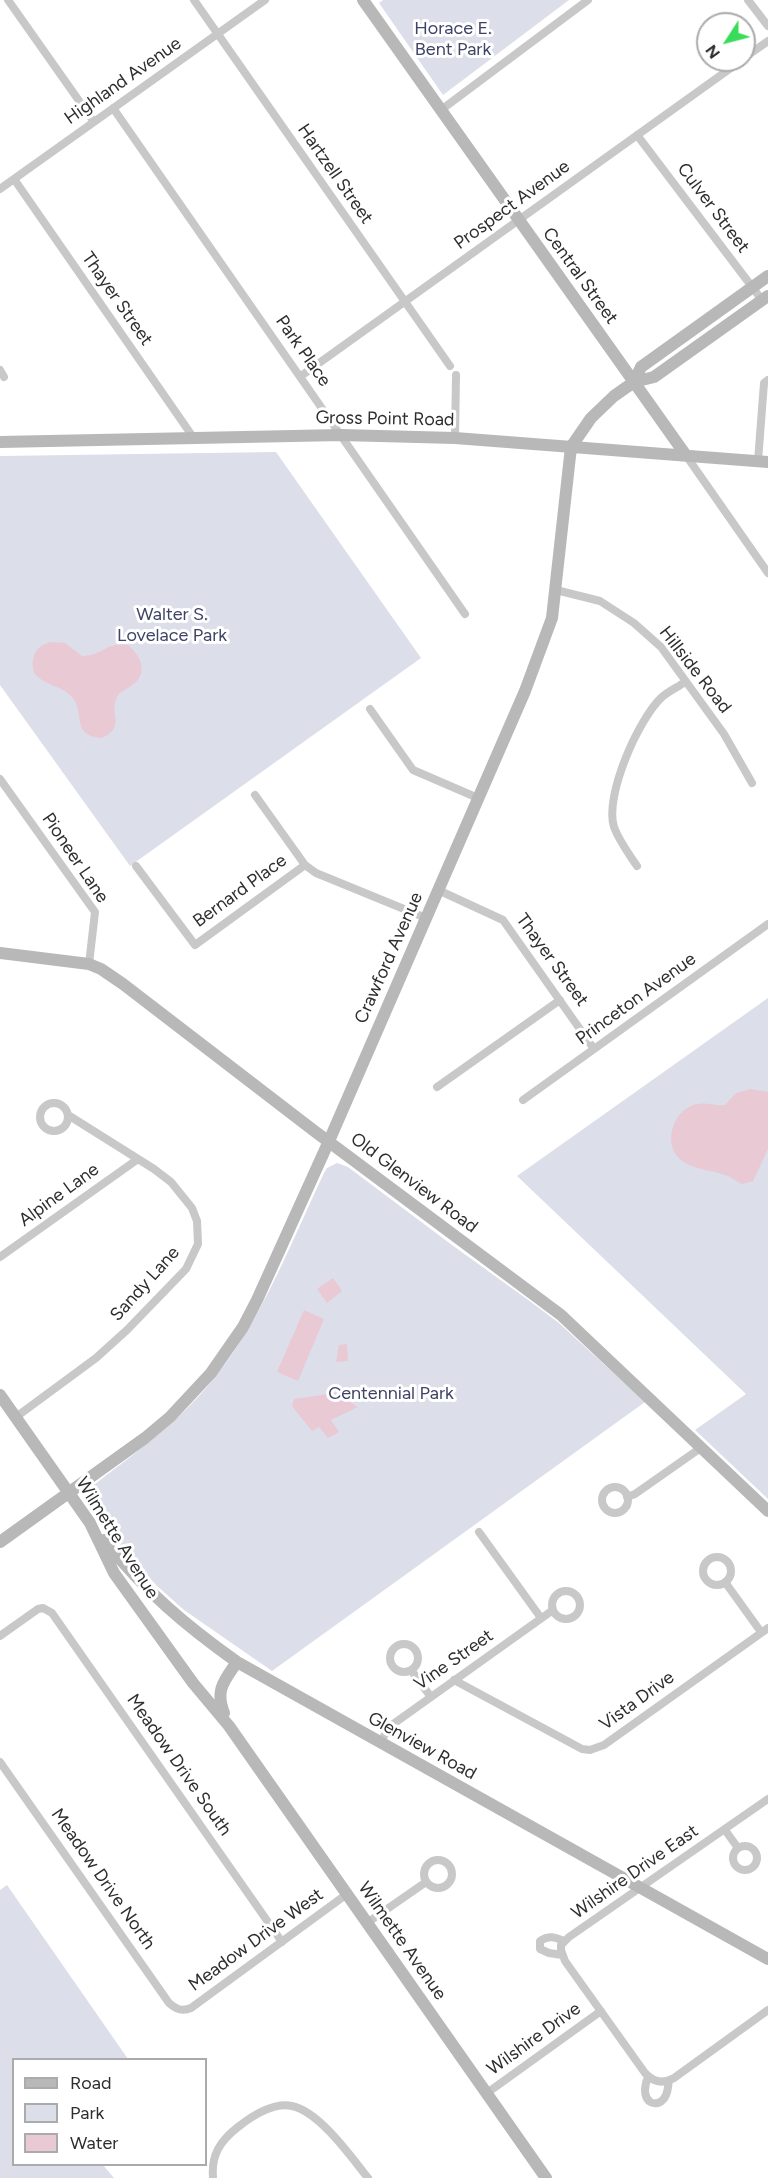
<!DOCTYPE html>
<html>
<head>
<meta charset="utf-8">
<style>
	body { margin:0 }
	#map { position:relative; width:768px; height:2178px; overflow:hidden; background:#fff; font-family:Figtree,sans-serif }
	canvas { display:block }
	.legend { position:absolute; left:12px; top:2058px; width:195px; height:108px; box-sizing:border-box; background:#fff; border:2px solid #ababab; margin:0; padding:8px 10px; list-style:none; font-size:18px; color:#2e2e2e }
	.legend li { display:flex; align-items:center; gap:12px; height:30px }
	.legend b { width:30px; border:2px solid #ababab }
	.north { position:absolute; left:696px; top:12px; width:60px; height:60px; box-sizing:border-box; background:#fff; border:2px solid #ababab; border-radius:50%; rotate:234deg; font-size:16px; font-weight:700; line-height:24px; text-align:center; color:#2e2e2e }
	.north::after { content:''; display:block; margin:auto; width:21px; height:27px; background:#38dc5a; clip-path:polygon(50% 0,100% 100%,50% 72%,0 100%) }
</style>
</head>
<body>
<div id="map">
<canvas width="768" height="2178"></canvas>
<ul class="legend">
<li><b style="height:8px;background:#b8b8b8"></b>Road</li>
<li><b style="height:16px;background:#dcdfea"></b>Park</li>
<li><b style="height:16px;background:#e9c9d3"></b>Water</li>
</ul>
<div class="north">N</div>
</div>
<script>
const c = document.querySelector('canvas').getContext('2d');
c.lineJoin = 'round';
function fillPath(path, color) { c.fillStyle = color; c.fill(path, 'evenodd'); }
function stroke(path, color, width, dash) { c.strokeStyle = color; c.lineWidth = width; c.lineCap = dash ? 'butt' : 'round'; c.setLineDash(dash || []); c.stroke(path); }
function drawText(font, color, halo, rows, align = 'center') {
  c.font = font + ' Figtree,sans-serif'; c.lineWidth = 6; c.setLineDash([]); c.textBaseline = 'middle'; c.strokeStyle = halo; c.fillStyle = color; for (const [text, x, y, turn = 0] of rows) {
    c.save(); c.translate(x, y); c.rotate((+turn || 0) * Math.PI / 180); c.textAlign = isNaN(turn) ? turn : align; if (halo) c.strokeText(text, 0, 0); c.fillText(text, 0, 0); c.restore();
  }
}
const green = new Path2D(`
	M 383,0 L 569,0 L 443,95 L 379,3 Z
	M 276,452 L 421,658 L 130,866 L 0,685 L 0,456 Z
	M 768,998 L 768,1499 L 695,1430 L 746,1394 L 517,1176 Z
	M 337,1163 L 348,1167 L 452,1245 L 531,1302 L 559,1323 L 645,1402 L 272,1671 L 184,1610 L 156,1585 L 92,1513 C 85,1501 85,1494 94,1485 C 129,1457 166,1432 196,1399 C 256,1336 287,1251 324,1173 L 327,1168 Z
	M 7,1885 L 128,2059 L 14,2060 L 14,2164 L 103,2165 L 114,2178 L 0,2178 L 0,1890 Z`);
const water = new Path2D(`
	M 51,642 L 65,643 L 82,656 C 103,656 105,642 128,645 C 139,654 148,670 136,682 C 130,688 121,690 117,697 C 108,714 127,726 102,738 C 70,736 86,713 72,697 C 60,682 25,685 34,656 C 36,648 43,644 51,642 Z
	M 751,1089 L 768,1092 L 768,1149 L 753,1181 L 742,1184 C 737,1182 734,1179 730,1177 C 715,1170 693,1170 681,1160 C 661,1144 674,1108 697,1104 C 706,1102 715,1106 725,1105 L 736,1093 Z
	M 333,1278 L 342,1291 L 327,1303 L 317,1289 Z
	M 304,1310 L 324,1319 L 298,1381 L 277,1372 Z
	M 347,1344 L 348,1361 L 336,1362 L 339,1345 Z
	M 335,1393 L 358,1407 L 331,1420 L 339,1432 L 328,1438 L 319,1427 L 312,1431 L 292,1406 L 294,1399 Z`);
const street = new Path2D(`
	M 8,0 L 94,122
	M 194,0 L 450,366
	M 748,0 L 768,26
	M 744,58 L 768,41
	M 113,108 L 465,614
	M 441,110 L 588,0
	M 637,135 L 762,300
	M 14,179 L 193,437
	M 0,189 L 265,0
	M 0,370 L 4,377
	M 301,376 L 742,60
	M 455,438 L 456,375
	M 685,454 L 768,573
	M 758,461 L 764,383 L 768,380
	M 556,590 L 600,601 L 634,623 L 661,647 L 724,734 L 752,783
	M 370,709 L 413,770 L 478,798
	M 0,779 L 95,912 L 89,964
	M 255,795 L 305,865 L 316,873 L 426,918
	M 136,866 L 195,945 L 305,865
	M 637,866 C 629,854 619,841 614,827 C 604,796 639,718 662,697 C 669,691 678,687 685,682
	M 438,890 L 503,920 L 594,1049
	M 437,1087 L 560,1000
	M 523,1100 L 768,924
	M40 1117a14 14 0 1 1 28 0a14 14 0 1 1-28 0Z
	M 0,1257 L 138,1159
	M 16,1417 L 96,1358 L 127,1330 L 186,1269 L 198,1244 L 197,1221 L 192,1208 L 171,1182 L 154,1169 L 68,1115
	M602 1500a13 13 0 1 1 26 0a13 13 0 1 1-26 0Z
	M 627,1497 L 635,1494 L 702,1447
	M 479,1532 L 541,1618
	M703 1571a14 14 0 1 1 28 0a14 14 0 1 1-28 0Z
	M 725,1582 L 761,1632
	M552 1605a14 14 0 1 1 28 0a14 14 0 1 1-28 0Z
	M 0,1636 L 38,1609 L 43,1608 L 52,1613 L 282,1942
	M390 1658a14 14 0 1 1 28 0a14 14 0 1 1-28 0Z
	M 411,1670 L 431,1697
	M 454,1680 L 582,1749 L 590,1750 L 604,1745 L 768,1628
	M 380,1743 L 389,1727 L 553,1610
	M 0,1762 L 169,2003 C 176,2009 182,2012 191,2008 L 347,1894
	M 768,1799 L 569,1937 L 561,1945 L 561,1950 L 565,1961 L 645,2073 C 653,2082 663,2084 674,2078 L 768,2010
	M 725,1830 L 738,1848
	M733 1858a12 12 0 1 1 24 0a12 12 0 1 1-24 0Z
	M424 1874a14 14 0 1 1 28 0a14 14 0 1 1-28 0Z
	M 367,1923 L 426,1882
	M 562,1955 L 549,1953 L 540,1949 L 540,1941 C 549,1935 555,1937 564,1941
	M 648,2077 C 637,2105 660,2110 666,2095 C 668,2091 668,2085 669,2081
	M 487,2093 L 601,2011
	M 213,2178 C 211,2155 220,2141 238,2127 C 252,2116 273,2102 292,2106 C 320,2112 351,2157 368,2178`);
const secondary = new Path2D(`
	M 363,0 L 685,454
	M 634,382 L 641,367 L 768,276
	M 0,442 L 341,435 L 455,438 L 768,462
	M 0,953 L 89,964 L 101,969 L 123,984 L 313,1130 L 561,1315 L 768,1511
	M 0,1395 L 90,1523 L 114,1573 L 193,1683 L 229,1726 L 546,2178
	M 104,1540 C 145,1591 185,1625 237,1662 L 768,1959
	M 0,1542 L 145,1438 L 170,1417 L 211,1373 L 243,1327 L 257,1300 L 329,1141 L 525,691 L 552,618 L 571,447 L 591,418 L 614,396 L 634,382 L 654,377 L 768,296
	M 224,1713 C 215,1690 224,1681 237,1662`);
const parkNames = [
	["Horace E.",453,29],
	["Bent Park",453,50],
	["Walter S.",172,615],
	["Lovelace Park",172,636],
	["Centennial Park",391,1394]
];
const streetNames = [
	["Highland Avenue",123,81,-35],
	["Hartzell Street",335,174,55],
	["Prospect Avenue",512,205,-36],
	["Culver Street",713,208,53],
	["Central Street",580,276,54],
	["Thayer Street",117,299,55],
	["Park Place",303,351,55],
	["Gross Point Road",385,419,1],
	["Hillside Road",695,670,52],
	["Pioneer Lane",75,858,56],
	["Bernard Place",240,891,-36],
	["Crawford Avenue",389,958,-66],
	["Thayer Street",552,960,54],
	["Princeton Avenue",636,999,-36],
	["Old Glenview Road",414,1183,37],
	["Alpine Lane",59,1195,-36],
	["Sandy Lane",145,1284,-48],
	["Wilmette Avenue",117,1538,58],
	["Vine Street",454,1660,-35],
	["Vista Drive",637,1701,-36],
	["Glenview Road",422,1746,29],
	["Meadow Drive South",179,1765,55],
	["Wilshire Drive East",635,1872,-35],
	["Meadow Drive North",103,1879,55],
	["Meadow Drive West",256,1940,-36],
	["Wilmette Avenue",402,1941,55],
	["Wilshire Drive",534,2039,-36]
];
fillPath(green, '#dcdfea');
fillPath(water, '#e9c9d3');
stroke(street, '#c8c8c8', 8);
stroke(secondary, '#b8b8b8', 12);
drawText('18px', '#3d4567', '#fff', parkNames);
drawText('18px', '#2e2e2e', '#fff', streetNames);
</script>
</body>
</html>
